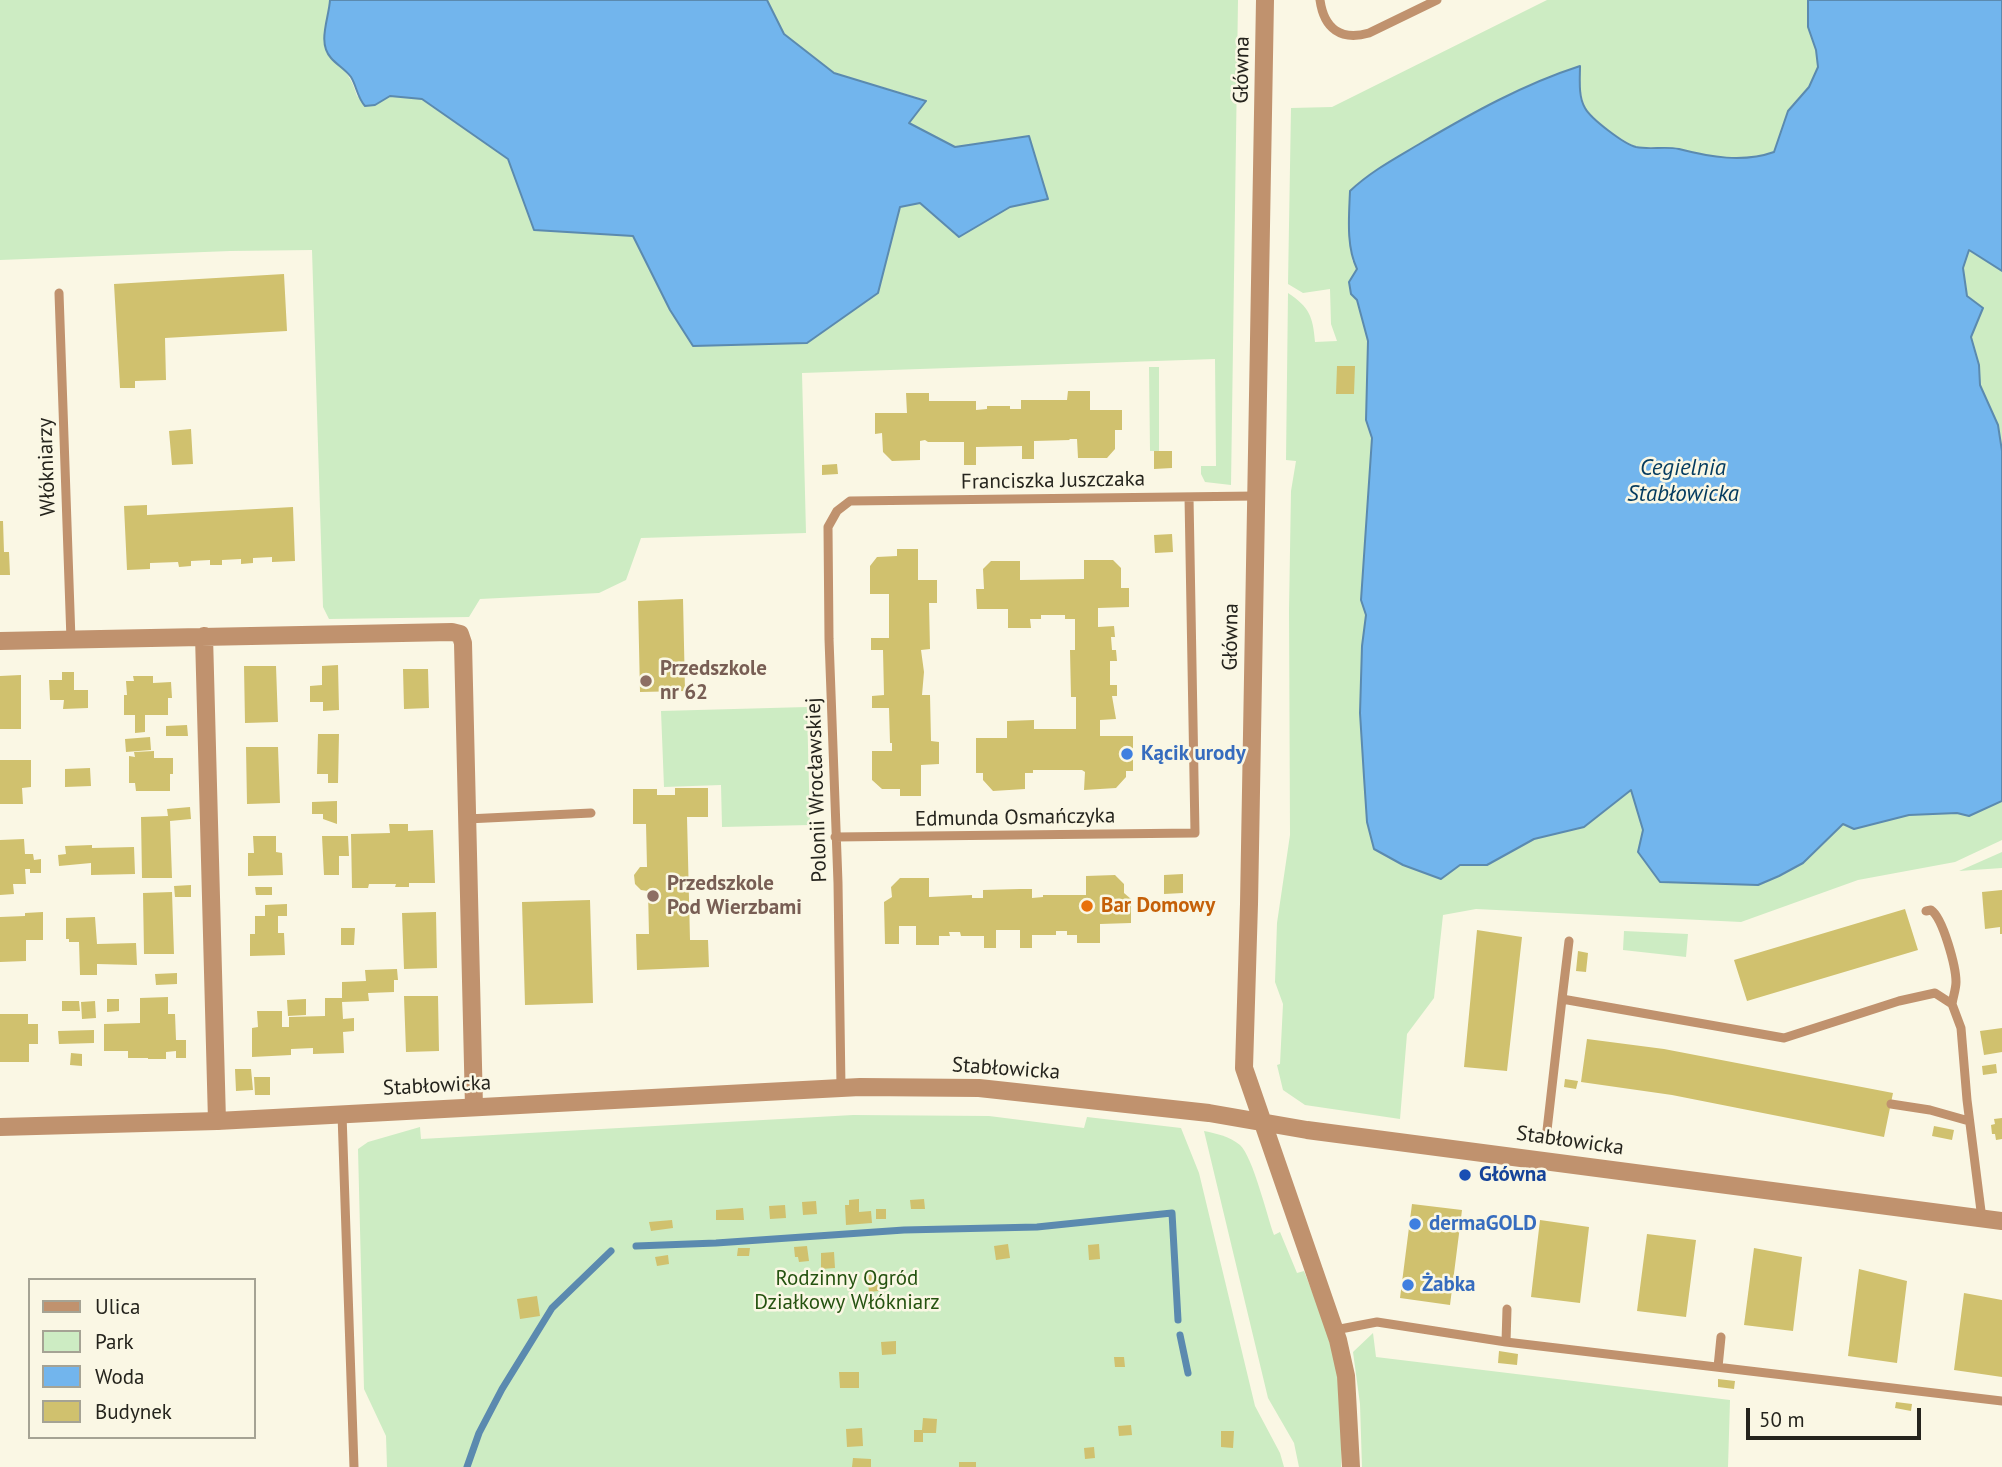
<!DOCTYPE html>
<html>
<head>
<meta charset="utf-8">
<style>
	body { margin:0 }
	#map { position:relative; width:2002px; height:1467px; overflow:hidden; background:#faf7e4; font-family:"PT Sans",sans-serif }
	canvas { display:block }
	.legend { position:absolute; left:28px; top:1278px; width:228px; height:161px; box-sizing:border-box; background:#faf7e4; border:2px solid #a5a394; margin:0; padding:9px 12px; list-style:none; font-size:21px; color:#25241d }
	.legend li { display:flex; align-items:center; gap:14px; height:35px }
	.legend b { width:35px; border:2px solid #a5a394 }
	.scale { position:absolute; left:1746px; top:1408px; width:175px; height:32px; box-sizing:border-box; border:4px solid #25241d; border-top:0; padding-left:9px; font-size:21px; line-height:24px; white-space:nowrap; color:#25241d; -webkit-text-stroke:5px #faf7e4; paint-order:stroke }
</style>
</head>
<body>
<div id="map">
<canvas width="2002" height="1467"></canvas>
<ul class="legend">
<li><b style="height:9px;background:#c0926e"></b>Ulica</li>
<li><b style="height:19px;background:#cdecc3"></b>Park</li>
<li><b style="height:19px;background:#72b5ed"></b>Woda</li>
<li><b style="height:19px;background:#d0c16e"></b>Budynek</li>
</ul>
<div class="scale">50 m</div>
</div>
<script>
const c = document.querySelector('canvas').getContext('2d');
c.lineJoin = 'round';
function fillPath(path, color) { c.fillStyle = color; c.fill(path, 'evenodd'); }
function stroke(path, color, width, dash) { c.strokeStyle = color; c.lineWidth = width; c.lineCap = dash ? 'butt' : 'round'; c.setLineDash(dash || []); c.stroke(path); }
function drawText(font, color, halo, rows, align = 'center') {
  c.font = font + ' "PT Sans",sans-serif'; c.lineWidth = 5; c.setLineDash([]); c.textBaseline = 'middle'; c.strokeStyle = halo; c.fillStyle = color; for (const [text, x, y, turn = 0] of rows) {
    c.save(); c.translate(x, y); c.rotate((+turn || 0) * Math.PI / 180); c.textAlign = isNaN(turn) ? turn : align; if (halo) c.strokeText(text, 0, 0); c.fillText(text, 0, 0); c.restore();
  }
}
const green = new Path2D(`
	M 0,0 L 330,0 L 325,28 L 330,57 C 345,69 352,78 357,96 L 375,105 L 390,95 L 422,99 L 509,160 L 534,230 L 633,236 L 670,310 L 693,346 L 807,343 L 878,293 L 900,207 L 920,203 L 959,237 L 1010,207 L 1047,198 L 1029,136 L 955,147 L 909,123 L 926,100 L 834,73 L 784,34 L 767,0 L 1238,0 L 1231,485 L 1205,482 L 1201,474 L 1201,466 L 1216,466 L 1215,359 L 802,373 L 806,533 L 641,538 L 626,580 L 599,593 L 480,599 L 469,617 L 329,619 L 323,607 L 312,250 L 230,251 L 0,260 Z
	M 1547,0 L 1808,0 L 1808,27 L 1816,50 L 1819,67 L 1809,87 L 1788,112 L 1775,152 L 1764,156 L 1736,158 L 1702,156 L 1675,148 L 1635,147 L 1607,130 L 1585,109 L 1580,89 L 1580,67 L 1352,260 L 1357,269 L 1349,282 L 1351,294 L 1357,300 L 1368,341 L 1366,420 L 1372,438 L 1361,600 L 1366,615 L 1362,646 L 1360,713 L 1364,777 L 1367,822 L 1374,849 L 1460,865 L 1487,865 L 1534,839 L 1584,827 L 1631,790 L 1643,830 L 1638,852 L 1660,882 L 1758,885 L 1843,824 L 1854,829 L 1909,815 L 1957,813 L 1969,816 L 2002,801 L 2002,840 L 1955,862 L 1858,880 L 1741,922 L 1476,909 L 1443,915 L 1434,998 L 1407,1034 L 1400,1119 L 1305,1105 L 1283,1090 L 1277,1065 L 1280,1064 L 1283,1004 L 1275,982 L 1277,923 L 1290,835 L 1289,610 L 1291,491 L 1296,461 L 1286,460 L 1288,293 C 1309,307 1313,316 1315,342 L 1337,341 L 1331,324 L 1330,289 L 1303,293 L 1288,284 L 1291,108 L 1332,107 Z
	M 1969,249 L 2002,271 L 2002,451 L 1998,425 L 1980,385 L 1979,365 L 1971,336 L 1983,308 L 1967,296 L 1963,267 Z
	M 1149,367 L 1159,367 L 1159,451 L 1150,451 Z
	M 807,707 L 810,825 L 722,827 L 721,785 L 664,787 L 661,711 Z
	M 2002,852 L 2002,868 L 1959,871 Z
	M 1624,931 L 1688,934 L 1686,957 L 1623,950 Z
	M 853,1115 L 989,1116 L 1084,1128 L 1087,1117 L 1181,1128 L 1199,1173 L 1255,1406 L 1280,1453 L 1284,1467 L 387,1467 L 386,1436 L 364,1389 L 358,1149 L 368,1142 L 420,1127 L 421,1139 Z
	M 1204,1131 C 1218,1134 1229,1136 1240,1145 C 1253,1157 1267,1216 1274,1235 L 1280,1232 L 1297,1273 L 1304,1271 C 1311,1289 1319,1308 1326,1327 C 1341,1371 1343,1420 1341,1467 L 1299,1467 L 1294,1443 L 1268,1398 Z
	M 1373,1333 L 1376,1357 L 1730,1400 L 1728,1467 L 1362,1467 L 1360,1404 L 1353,1352 Z`);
const water = new Path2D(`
	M 330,0 L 767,0 L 784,34 L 834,73 L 926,101 L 909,123 L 955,147 L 1029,136 L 1048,199 L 1010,207 L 959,237 L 920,203 L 900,207 L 878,293 L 807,343 L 693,346 L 670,310 L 633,236 L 534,230 L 508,159 L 422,99 L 390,96 L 375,105 L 365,106 C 357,97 357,87 351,77 C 345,69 337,65 331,58 C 317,43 329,18 330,0 Z
	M 1808,0 L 2002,0 L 2002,271 L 1969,250 L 1963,268 L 1967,296 L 1983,308 L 1971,337 L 1979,365 L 1980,385 L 1998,425 L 2002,451 L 2002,801 L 1969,816 L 1957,813 L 1909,815 L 1854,829 L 1843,824 L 1803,863 L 1779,876 L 1758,885 L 1660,882 L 1638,852 L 1643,830 L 1631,790 L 1584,827 L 1534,839 L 1487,865 L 1460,865 L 1441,879 L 1403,865 L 1374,849 L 1367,822 L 1364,777 L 1360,713 L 1362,646 L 1366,615 L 1361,600 L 1372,438 L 1366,420 L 1368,341 L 1357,300 L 1351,294 L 1349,282 L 1357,269 C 1346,246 1349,217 1350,191 C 1371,171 1396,158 1421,143 C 1472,113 1524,84 1580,66 C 1580,79 1578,96 1585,108 C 1591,119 1624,144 1636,147 C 1650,150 1665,146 1679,149 C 1710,157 1743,163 1774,152 L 1788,111 L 1809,87 L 1818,67 L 1816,50 L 1808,27 Z`);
const stream = new Path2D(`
	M 636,1246 L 716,1243 L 904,1230 L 1037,1227 L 1172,1213 L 1178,1320
	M 1180,1335 L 1188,1373
	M 467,1467 L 479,1433 L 502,1389 L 552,1308 L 611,1251`);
const building = new Path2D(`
	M 284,274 L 287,331 L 165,338 L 166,380 L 135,381 L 135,388 L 120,388 L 114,284 Z
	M 1337,366 L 1355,366 L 1354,394 L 1336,394 Z
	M 1068,391 L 1090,391 L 1090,410 L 1122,410 L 1122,430 L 1115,430 L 1115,449 L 1107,458 L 1078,458 L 1077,439 L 1069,439 L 1070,440 L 1034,441 L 1034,459 L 1022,459 L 1022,446 L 976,447 L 976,465 L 964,465 L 964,442 L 928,442 L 925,440 L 920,441 L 920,460 L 892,461 L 883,452 L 882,433 L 875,434 L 875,413 L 907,413 L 906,393 L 929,393 L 929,401 L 976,401 L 976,410 L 987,409 L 987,406 L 1010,406 L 1010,409 L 1021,409 L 1021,400 L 1067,400 Z
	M 191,429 L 193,464 L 172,465 L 169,431 Z
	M 1154,451 L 1172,451 L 1172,468 L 1154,469 Z
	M 837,464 L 838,474 L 822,475 L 822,465 Z
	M 147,505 L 147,515 L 293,507 L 295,561 L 272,562 L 272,557 L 253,558 L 253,563 L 241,564 L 241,559 L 222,560 L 222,565 L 210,565 L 210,560 L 191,561 L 191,566 L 179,567 L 178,562 L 150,563 L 150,569 L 127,570 L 124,506 Z
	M 0,521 L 3,521 L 4,552 L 9,552 L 10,575 L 0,575 Z
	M 1172,534 L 1173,552 L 1155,553 L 1154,535 Z
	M 897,549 L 918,549 L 918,580 L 937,580 L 937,603 L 929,603 L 930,649 L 921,650 L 924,672 L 922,695 L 930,695 L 931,741 L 939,742 L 939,764 L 921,765 L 921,796 L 900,796 L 900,789 L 882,789 L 872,780 L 872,751 L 892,751 L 892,743 L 890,743 L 889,708 L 872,708 L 872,696 L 884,695 L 883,650 L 871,650 L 871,638 L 889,638 L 889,594 L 870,594 L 870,566 L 877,557 L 897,556 Z
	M 1084,560 L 1113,560 L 1121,568 L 1121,588 L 1129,588 L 1129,607 L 1098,608 L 1098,627 L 1114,626 L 1115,637 L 1111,637 L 1112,650 L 1116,650 L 1117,661 L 1110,661 L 1110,685 L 1117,685 L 1117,696 L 1112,696 L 1116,719 L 1100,720 L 1100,736 L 1133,736 L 1133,771 L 1126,771 L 1126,777 L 1116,788 L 1084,790 L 1085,772 L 1082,770 L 1033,770 L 1033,773 L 1025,773 L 1025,789 L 993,791 L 983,780 L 983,773 L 976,773 L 976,738 L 1007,738 L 1007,721 L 1034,720 L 1034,729 L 1076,729 L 1076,697 L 1071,697 L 1070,650 L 1075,650 L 1075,619 L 1065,619 L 1065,615 L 1041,615 L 1041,619 L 1030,619 L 1031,628 L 1008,628 L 1008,609 L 977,609 L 976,589 L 984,589 L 983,569 L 991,561 L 1020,561 L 1020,580 L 1084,579 Z
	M 683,599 L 685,691 L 640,692 L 638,601 Z
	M 338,665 L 339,710 L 323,711 L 323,702 L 310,702 L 310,686 L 322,685 L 322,666 Z
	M 244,666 L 276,666 L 278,722 L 245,723 Z
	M 403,669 L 428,669 L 429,708 L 404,709 Z
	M 62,672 L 74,672 L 74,690 L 88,690 L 88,708 L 63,709 L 64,700 L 50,700 L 49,680 L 62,680 Z
	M 21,675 L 21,729 L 0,729 L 0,676 Z
	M 133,676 L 153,676 L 153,683 L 171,682 L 172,698 L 168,698 L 168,715 L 145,715 L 145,732 L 135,733 L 135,715 L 124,715 L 124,695 L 127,695 L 126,681 L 134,681 Z
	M 187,725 L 188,736 L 166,736 L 166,726 Z
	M 318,734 L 339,734 L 338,783 L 328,783 L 328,774 L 317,774 Z
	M 150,737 L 151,750 L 126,752 L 125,739 Z
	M 246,747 L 278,747 L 280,803 L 247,804 Z
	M 154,751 L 154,758 L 173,758 L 173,774 L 170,774 L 170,791 L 136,791 L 135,783 L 129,783 L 129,756 L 135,757 L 134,752 Z
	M 0,760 L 31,760 L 31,787 L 22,788 L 23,804 L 0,804 Z
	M 90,768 L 91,786 L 65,787 L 65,769 Z
	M 675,788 L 708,788 L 708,817 L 687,817 L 690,940 L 708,940 L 709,967 L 637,970 L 636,934 L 649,934 L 648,891 L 641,890 L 635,884 L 634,875 L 640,867 L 647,867 L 646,824 L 633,824 L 633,789 L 657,789 L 657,795 L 675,795 Z
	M 337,801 L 337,824 L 323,819 L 323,814 L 312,814 L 312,802 Z
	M 190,807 L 191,819 L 170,821 L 172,878 L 142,878 L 141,817 L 168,816 L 167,809 Z
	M 389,824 L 408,824 L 408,831 L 433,830 L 435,883 L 409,883 L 409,887 L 395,887 L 396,884 L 369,884 L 368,888 L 352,888 L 351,834 L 390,833 Z
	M 253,836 L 276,836 L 276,852 L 282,853 L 283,875 L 248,876 L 248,853 L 254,853 Z
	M 322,836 L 348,836 L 349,856 L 339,856 L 339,875 L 324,875 Z
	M 24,839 L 25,854 L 33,854 L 34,860 L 41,859 L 41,873 L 30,873 L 30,869 L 25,869 L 26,884 L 13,884 L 14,894 L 0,895 L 0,840 Z
	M 92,845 L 92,848 L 134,847 L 135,874 L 91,875 L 91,863 L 59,866 L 58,855 L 66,854 L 65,846 Z
	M 1183,874 L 1183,893 L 1164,894 L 1164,875 Z
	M 1115,875 L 1124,884 L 1124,893 L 1131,899 L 1131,923 L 1100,924 L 1100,943 L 1077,943 L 1077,935 L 1067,935 L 1067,931 L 1056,931 L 1056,935 L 1032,935 L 1032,948 L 1020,948 L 1020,930 L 996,930 L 996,948 L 984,948 L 984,936 L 961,936 L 960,932 L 949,932 L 950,936 L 939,936 L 939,945 L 916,945 L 916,926 L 899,926 L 899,944 L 885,944 L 884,902 L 892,897 L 891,887 L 900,878 L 929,878 L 929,897 L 972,895 L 972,898 L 983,898 L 983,890 L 1020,889 L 1032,889 L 1032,898 L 1043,897 L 1043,895 L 1086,895 L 1086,876 Z
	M 191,885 L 191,897 L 175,897 L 174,886 Z
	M 255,887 L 272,887 L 272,895 L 256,895 Z
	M 2002,890 L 2002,934 L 2000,934 L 2000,927 L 1985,929 L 1982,892 Z
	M 172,892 L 174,954 L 144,954 L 143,893 Z
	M 590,900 L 593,1003 L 525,1005 L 522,902 Z
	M 287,904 L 287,916 L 278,916 L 278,933 L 284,933 L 285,955 L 250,956 L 250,934 L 255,934 L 255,916 L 265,916 L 265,905 Z
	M 1905,909 L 1918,950 L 1747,1001 L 1734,960 Z
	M 43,912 L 43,940 L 26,940 L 26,961 L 0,962 L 0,917 L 25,916 L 25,913 Z
	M 436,912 L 437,968 L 404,969 L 402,913 Z
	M 95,917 L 97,944 L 136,943 L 137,965 L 97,964 L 97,975 L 80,975 L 79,942 L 69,942 L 69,939 L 66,939 L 66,918 Z
	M 341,928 L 355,928 L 354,945 L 341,945 Z
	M 1477,930 L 1522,937 L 1507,1071 L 1464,1067 Z
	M 1578,951 L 1588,953 L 1586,972 L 1576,971 Z
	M 397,969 L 398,980 L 394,980 L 394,992 L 368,993 L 369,1001 L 342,1002 L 343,1019 L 354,1018 L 354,1031 L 343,1032 L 344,1053 L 313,1054 L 313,1048 L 291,1049 L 291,1055 L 252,1057 L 252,1028 L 258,1027 L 257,1011 L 282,1011 L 282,1027 L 289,1027 L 289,1017 L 325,1016 L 325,998 L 342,998 L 342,982 L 366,981 L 365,970 Z
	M 177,973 L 177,984 L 156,985 L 155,974 Z
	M 404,996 L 438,996 L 439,1051 L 406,1052 Z
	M 168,997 L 168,1014 L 175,1014 L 176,1040 L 186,1040 L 186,1058 L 176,1058 L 176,1051 L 166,1052 L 166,1059 L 148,1059 L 148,1058 L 128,1058 L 128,1051 L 104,1051 L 104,1024 L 140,1023 L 140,998 Z
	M 107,999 L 119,999 L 119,1011 L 107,1012 Z
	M 306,999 L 306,1015 L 288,1016 L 287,1000 Z
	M 62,1001 L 79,1001 L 80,1011 L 62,1011 Z
	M 95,1001 L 96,1018 L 82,1019 L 81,1002 Z
	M 0,1014 L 28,1014 L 28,1024 L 38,1024 L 38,1044 L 29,1044 L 29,1062 L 0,1062 Z
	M 2002,1028 L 2002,1052 L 1984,1055 L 1980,1031 Z
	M 94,1030 L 94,1043 L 59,1044 L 58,1031 Z
	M 1587,1039 L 1664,1049 L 1893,1093 L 1884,1137 L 1672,1095 L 1581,1082 Z
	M 71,1053 L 82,1054 L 82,1066 L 70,1065 Z
	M 1996,1064 L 1997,1073 L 1983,1075 L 1982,1066 Z
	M 235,1069 L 251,1069 L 253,1090 L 236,1091 Z
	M 254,1077 L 270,1077 L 270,1095 L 255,1095 Z
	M 1565,1079 L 1578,1081 L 1576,1089 L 1564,1087 Z
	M 2002,1118 L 2002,1139 L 1996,1140 L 1995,1134 L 1992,1134 L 1991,1125 L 1995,1124 L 1994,1119 Z
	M 1934,1126 L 1954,1130 L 1952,1140 L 1932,1136 Z
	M 859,1199 L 859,1212 L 871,1211 L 872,1223 L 846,1225 L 845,1205 L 849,1205 L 849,1200 Z
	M 924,1199 L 925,1209 L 911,1209 L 910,1200 Z
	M 816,1201 L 817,1214 L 803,1215 L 802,1202 Z
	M 1412,1204 L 1462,1210 L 1450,1305 L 1400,1298 Z
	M 785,1205 L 786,1218 L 770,1219 L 769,1206 Z
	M 743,1208 L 744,1220 L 716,1220 L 716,1210 Z
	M 876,1209 L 886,1209 L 886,1219 L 876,1219 Z
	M 672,1220 L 673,1228 L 651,1231 L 649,1222 Z
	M 1540,1220 L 1589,1227 L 1580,1303 L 1531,1297 Z
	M 1647,1234 L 1696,1240 L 1686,1317 L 1637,1311 Z
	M 1008,1244 L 1010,1258 L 996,1260 L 994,1246 Z
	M 1099,1244 L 1100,1259 L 1089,1260 L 1088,1245 Z
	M 807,1246 L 809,1261 L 799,1262 L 798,1257 L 795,1257 L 794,1247 Z
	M 738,1248 L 750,1248 L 749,1256 L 737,1256 Z
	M 1754,1248 L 1802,1257 L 1793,1331 L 1744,1325 Z
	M 834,1252 L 835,1268 L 821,1269 L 821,1253 Z
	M 668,1255 L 669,1264 L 657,1266 L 655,1257 Z
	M 1859,1269 L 1907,1281 L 1897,1363 L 1848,1356 Z
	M 887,1273 L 888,1290 L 869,1292 L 867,1275 Z
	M 1964,1293 L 2002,1300 L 2002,1377 L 1954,1370 Z
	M 537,1296 L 540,1316 L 520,1319 L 517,1299 Z
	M 896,1341 L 896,1354 L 882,1355 L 881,1342 Z
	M 1499,1351 L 1518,1354 L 1517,1365 L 1498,1363 Z
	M 1114,1357 L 1124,1357 L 1125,1367 L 1115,1367 Z
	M 839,1372 L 859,1372 L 859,1388 L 840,1388 Z
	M 1718,1379 L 1735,1381 L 1734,1389 L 1718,1387 Z
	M 1896,1402 L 1912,1404 L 1911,1411 L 1895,1408 Z
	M 923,1418 L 937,1419 L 936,1433 L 923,1433 L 923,1442 L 914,1442 L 914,1430 L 922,1430 Z
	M 1131,1425 L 1132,1435 L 1119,1436 L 1118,1426 Z
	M 862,1428 L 863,1446 L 847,1447 L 846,1429 Z
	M 1221,1431 L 1234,1431 L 1233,1448 L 1221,1447 Z
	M 1094,1447 L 1095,1458 L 1085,1459 L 1084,1448 Z
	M 853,1458 L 871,1459 L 871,1467 L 852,1467 Z
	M 959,1462 L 976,1462 L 976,1467 L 959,1467 Z`);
const service = new Path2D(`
	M 1320,0 C 1324,29 1341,41 1369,33 L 1437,0
	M 59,293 L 71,640
	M 467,819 L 591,813
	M 835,837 L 1195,833 L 1189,497
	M 1926,911 L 1931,910 C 1943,918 1956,967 1956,982 C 1956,989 1953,997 1952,1004
	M 1562,999 L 1569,941
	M 841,1087 L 838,883 L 829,639 L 828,527 L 837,511 L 850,501 L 1256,496
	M 1891,1104 L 1930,1110 L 1969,1121
	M 342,1114 L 354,1467
	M 1546,1139 L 1562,999 L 1784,1038 L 1899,1001 L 1935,993 L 1952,1004 L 1961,1028 L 1967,1100 L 1982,1219
	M 1335,1330 L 1377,1322 L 1506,1342 L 2002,1401
	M 1506,1342 L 1507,1309
	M 1718,1367 L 1721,1337`);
const minor = new Path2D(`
	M 204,636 L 217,1121
	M 0,641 L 452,632 L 460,634 L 463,643 L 474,1107`);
const tertiary = new Path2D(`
	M 1265,0 L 1249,904 L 1244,1068 L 1338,1340 L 1346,1376 L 1351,1467
	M 0,1127 L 217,1121 L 860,1087 L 979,1088 L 1209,1113 L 1307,1130 L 2002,1221`);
const markers = [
	[646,681,7,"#8d6e63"],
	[1127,754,7,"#3f7fe0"],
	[653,896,7,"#8d6e63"],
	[1087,906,7,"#e8710a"],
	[1465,1175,7,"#1a4fb4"],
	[1415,1224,7,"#3f7fe0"],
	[1408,1285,7,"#3f7fe0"]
];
const streetNames = [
	["Główna",1242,70,-89],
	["Włókniarzy",47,467,-92],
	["Franciszka Juszczaka",1053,481,-1],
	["Główna",1231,637,-89],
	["Polonii Wrocławskiej",817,790,-92],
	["Edmunda Osmańczyka",1015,818,-1],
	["Stabłowicka",1006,1069,4],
	["Stabłowicka",437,1086,-3],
	["Stabłowicka",1570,1141,8]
];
const educationNames = [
	["Przedszkole",660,669],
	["nr 62",660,693],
	["Przedszkole",667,884],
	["Pod Wierzbami",667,908]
];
const shopNames = [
	["Kącik urody",1141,754],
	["dermaGOLD",1429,1224],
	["Żabka",1422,1285]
];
const foodNames = [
	["Bar Domowy",1101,906]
];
const transitNames = [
	["Główna",1479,1175]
];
const parkNames = [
	["Rodzinny Ogród",847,1279],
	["Działkowy Włókniarz",847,1303]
];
const waterNames = [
	["Cegielnia",1683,468],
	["Stabłowicka",1683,494]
];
fillPath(green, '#cdecc3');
fillPath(water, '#72b5ed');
stroke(water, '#5b8aaf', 2);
stroke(stream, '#5b8aaf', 7);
fillPath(building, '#d0c16e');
stroke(service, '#c0926e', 9);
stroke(minor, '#c0926e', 18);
stroke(tertiary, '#c0926e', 18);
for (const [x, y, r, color] of markers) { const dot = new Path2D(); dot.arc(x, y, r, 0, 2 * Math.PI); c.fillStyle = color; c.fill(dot); stroke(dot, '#faf7e4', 2.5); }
drawText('21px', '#25241d', '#faf7e4', streetNames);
drawText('bold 21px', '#785e54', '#faf7e4', educationNames, 'left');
drawText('bold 21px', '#366cbe', '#faf7e4', shopNames, 'left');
drawText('bold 21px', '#c56008', '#faf7e4', foodNames, 'left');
drawText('bold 21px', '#164399', '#faf7e4', transitNames, 'left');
drawText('21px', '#255310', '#faf7e4', parkNames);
drawText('italic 23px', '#043b5f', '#faf7e4', waterNames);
</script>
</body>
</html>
